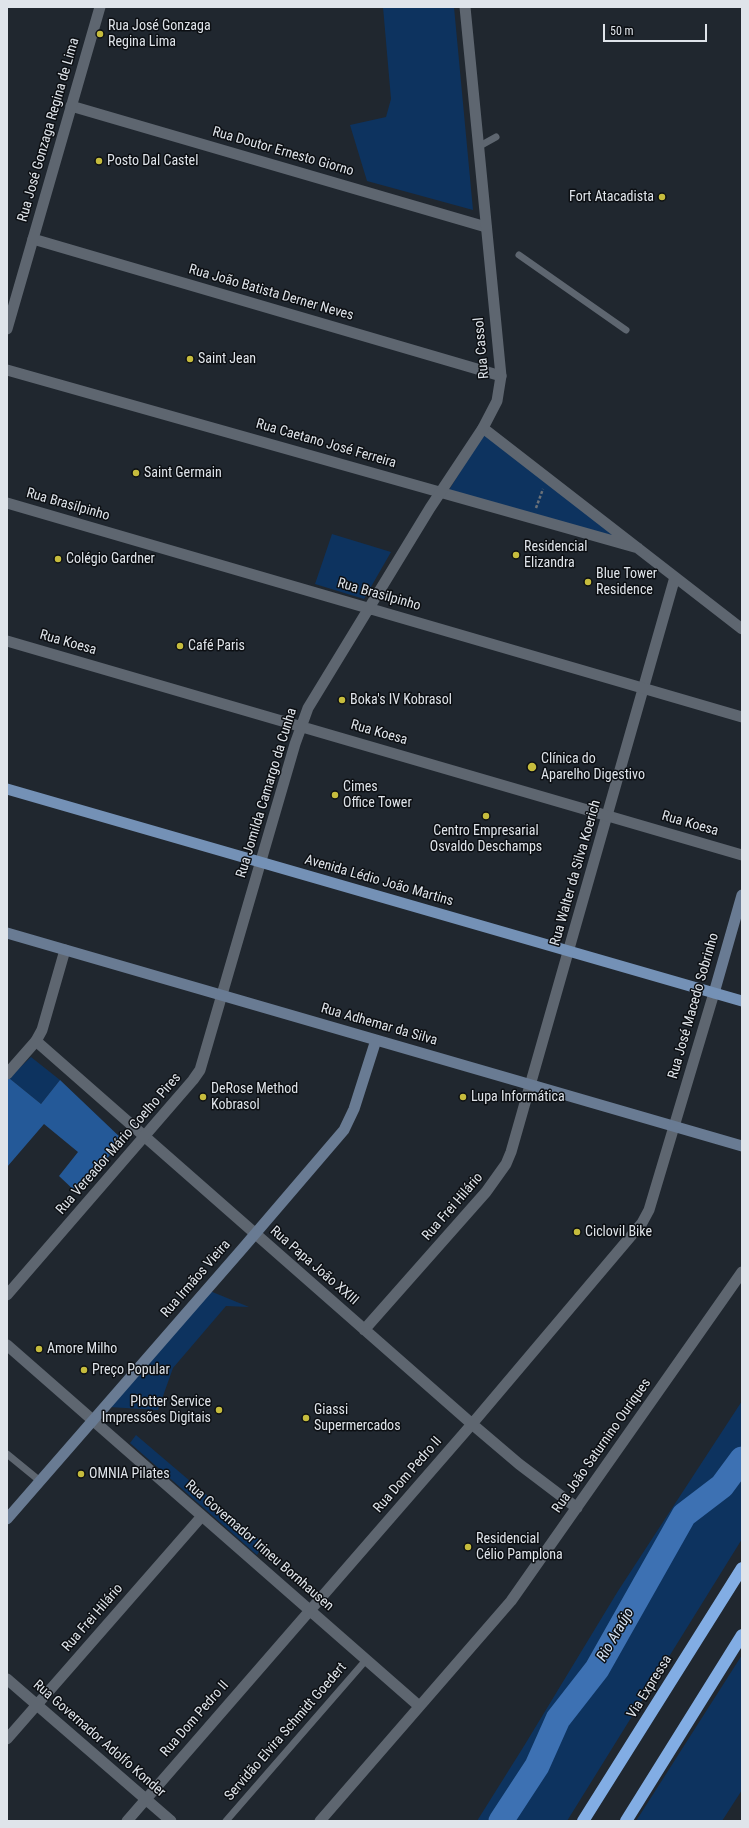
<!DOCTYPE html>
<html>
<head>
<meta charset="utf-8">
<style>
	body { margin:0 }
	#map { position:relative; width:749px; height:1828px; overflow:hidden; background:#20272f; font-family:"Roboto Condensed",sans-serif }
	canvas { display:block }
	.frame { position:absolute; inset:0; border:8px solid #dfe4ea; pointer-events:none }
	.scale { position:absolute; left:603px; top:24px; width:104px; height:18px; box-sizing:border-box; border:2px solid #dfe4ea; border-top:0; padding-left:5px; font-size:12px; line-height:14px; white-space:nowrap; color:#dfe4ea; -webkit-text-stroke:3px #0c0f13; paint-order:stroke }
</style>
</head>
<body>
<div id="map">
<canvas width="749" height="1828"></canvas>
<div class="frame"></div>
<div class="scale">50 m</div>
</div>
<script>
const c = document.querySelector('canvas').getContext('2d');
c.lineJoin = 'round';
function fillPath(path, color) { c.fillStyle = color; c.fill(path, 'evenodd'); }
function stroke(path, color, width, dash) { c.strokeStyle = color; c.lineWidth = width; c.lineCap = dash ? 'butt' : 'round'; c.setLineDash(dash || []); c.stroke(path); }
function drawText(font, color, halo, rows, align = 'center') {
  c.font = font + ' "Roboto Condensed",sans-serif'; c.lineWidth = 3; c.setLineDash([]); c.textBaseline = 'middle'; c.strokeStyle = halo; c.fillStyle = color; for (const [text, x, y, turn = 0] of rows) {
    c.save(); c.translate(x, y); c.rotate((+turn || 0) * Math.PI / 180); c.textAlign = isNaN(turn) ? turn : align; if (halo) c.strokeText(text, 0, 0); c.fillText(text, 0, 0); c.restore();
  }
}
const green = new Path2D(`
	M 383,7 L 454,7 L 473,210 L 367,181 L 350,125 L 386,117 L 391,99 Z
	M 483,434 L 619,538 L 449,490 Z
	M 332,534 L 391,552 L 364,599 L 315,584 Z
	M 31,1057 L 60,1080 L 41,1104 L 9,1078 Z
	M 210,1291 L 249,1307 L 226,1306 L 173,1368 L 158,1410 L 109,1407 Z
	M 742,1401 L 742,1539 L 567,1821 L 477,1821 L 524,1746 L 618,1591 Z
	M 136,1435 L 264,1544 L 257,1555 L 130,1443 Z
	M 742,1655 L 742,1790 L 722,1821 L 636,1821 Z`);
const forest = new Path2D(`
	M 9,1078 L 41,1104 L 60,1080 L 123,1140 L 77,1193 L 59,1176 L 78,1152 L 44,1124 L 7,1167 L 7,1080 Z`);
const river = new Path2D(`
	M 501,1821 L 537,1766 L 558,1719 L 597,1669 L 684,1515 L 722,1486 L 742,1459`);
const path = new Path2D(`
	M 536,508 L 543,489`);
const service = new Path2D(`
	M 478,147 L 496,137
	M 519,255 L 626,330
	M 7,1454 L 40,1481
	M 226,1821 L 366,1660`);
const minor = new Path2D(`
	M 71,106 L 486,227
	M 33,239 L 501,376
	M 7,370 L 638,548
	M 483,428 L 742,629
	M 36,1041 L 472,1424 L 519,1464 L 577,1508
	M 364,1330 L 486,1192 L 506,1164 L 511,1152 L 675,577
	M 7,1345 L 419,1706
	M 7,1679 L 171,1821
	M 7,1739 L 202,1516
	M 127,1821 L 472,1424 L 642,1223 L 649,1210 L 714,993
	M 320,1821 L 511,1601 L 742,1272`);
const tertiary = new Path2D(`
	M 7,329 L 100,7
	M 7,503 L 742,717
	M 7,641 L 742,855
	M 7,1074 L 36,1041 L 42,1030 L 65,950
	M 7,1295 L 193,1080 L 200,1070 L 295,744 L 308,708 L 430,508 L 483,428 L 497,401 L 501,376 L 465,7`);
const secondary = new Path2D(`
	M 7,933 L 742,1146
	M 714,993 L 742,895
	M 7,1519 L 243,1248 L 344,1130 L 354,1109 L 376,1040`);
const primary = new Path2D(`
	M 7,789 L 742,1001`);
const motorway = new Path2D(`
	M 583,1821 L 742,1568
	M 626,1821 L 742,1635`);
const markers = [
	[100,34,4,"#c6bc3d"],
	[99,161,4,"#c6bc3d"],
	[662,197,4,"#c6bc3d"],
	[190,359,4,"#c6bc3d"],
	[136,473,4,"#c6bc3d"],
	[516,555,4,"#c6bc3d"],
	[58,559,4,"#c6bc3d"],
	[588,582,4,"#c6bc3d"],
	[180,646,4,"#c6bc3d"],
	[342,700,4,"#c6bc3d"],
	[532,767,5,"#c6bc3d"],
	[335,795,4,"#c6bc3d"],
	[486,816,4,"#c6bc3d"],
	[203,1097,4,"#c6bc3d"],
	[463,1097,4,"#c6bc3d"],
	[577,1232,4,"#c6bc3d"],
	[39,1349,4,"#c6bc3d"],
	[84,1370,4,"#c6bc3d"],
	[219,1410,4,"#c6bc3d"],
	[306,1418,4,"#c6bc3d"],
	[81,1474,4,"#c6bc3d"],
	[468,1547,4,"#c6bc3d"]
];
const poiNames = [
	["Rua José Gonzaga",108,26],
	["Regina Lima",108,42],
	["Posto Dal Castel",107,161],
	["Fort Atacadista",654,197,"right"],
	["Saint Jean",198,359],
	["Saint Germain",144,473],
	["Residencial",524,547],
	["Elizandra",524,563],
	["Colégio Gardner",66,559],
	["Blue Tower",596,574],
	["Residence",596,590],
	["Café Paris",188,646],
	["Boka's IV Kobrasol",350,700],
	["Clínica do",541,759],
	["Aparelho Digestivo",541,775],
	["Cimes",343,787],
	["Office Tower",343,803],
	["Centro Empresarial",486,831,"center"],
	["Osvaldo Deschamps",486,847,"center"],
	["DeRose Method",211,1089],
	["Kobrasol",211,1105],
	["Lupa Informática",471,1097],
	["Ciclovil Bike",585,1232],
	["Amore Milho",47,1349],
	["Preço Popular",92,1370],
	["Plotter Service",211,1402,"right"],
	["Impressões Digitais",211,1418,"right"],
	["Giassi",314,1410],
	["Supermercados",314,1426],
	["OMNIA Pilates",89,1474],
	["Residencial",476,1539],
	["Célio Pamplona",476,1555]
];
const streetNames = [
	["Rua José Gonzaga Regina de Lima",49,130,-74],
	["Rua Doutor Ernesto Giorno",283,152,16],
	["Rua João Batista Derner Neves",271,293,16],
	["Rua Cassol",482,348,-95],
	["Rua Caetano José Ferreira",326,444,16],
	["Rua Brasilpinho",68,505,16],
	["Rua Brasilpinho",379,595,16],
	["Rua Koesa",68,643,16],
	["Rua Koesa",379,733,16],
	["Rua Jomilda Camargo da Cunha",267,793,-73],
	["Rua Koesa",690,824,16],
	["Rua Walter da Silva Koerich",576,873,-74],
	["Avenida Lédio João Martins",379,881,16],
	["Rua José Macedo Sobrinho",694,1006,-74],
	["Rua Adhemar da Silva",379,1025,16],
	["Rua Vereador Mário Coelho Pires",119,1144,-49],
	["Rua Frei Hilário",453,1207,-49],
	["Rua Papa João XXIII",314,1266,41],
	["Rua Irmãos Vieira",196,1279,-49],
	["Rua João Saturnino Ouriques",602,1446,-55],
	["Rua Dom Pedro II",408,1475,-49],
	["Rua Governador Irineu Bornhausen",259,1546,41],
	["Rua Frei Hilário",93,1618,-49],
	["Via Expressa",650,1687,-58],
	["Rua Dom Pedro II",195,1719,-49],
	["Servidão Elvira Schmidt Goedert",286,1732,-49],
	["Rua Governador Adolfo Konder",99,1739,41]
];
const waterNames = [
	["Rio Araújo",616,1635,-60]
];
fillPath(green, '#0d335f');
fillPath(forest, '#245998');
stroke(river, '#3d71b3', 25);
stroke(path, '#6b7178', 2.5, [3, 2]);
stroke(service, '#5e6670', 7);
stroke(minor, '#5e6670', 11);
stroke(tertiary, '#5e6670', 11);
stroke(secondary, '#697b93', 11);
stroke(primary, '#7491b6', 11);
stroke(motorway, '#82ade4', 12);
for (const [x, y, r, color] of markers) { const dot = new Path2D(); dot.arc(x, y, r, 0, 2 * Math.PI); c.fillStyle = color; c.fill(dot); stroke(dot, '#0c0f13', 1.5); }
drawText('14px', '#dfe4ea', '#0c0f13', poiNames, 'left');
drawText('14px', '#dfe4ea', '#0c0f13', streetNames);
drawText('italic 15px', '#d1e0f2', '#0c0f13', waterNames);
</script>
</body>
</html>
